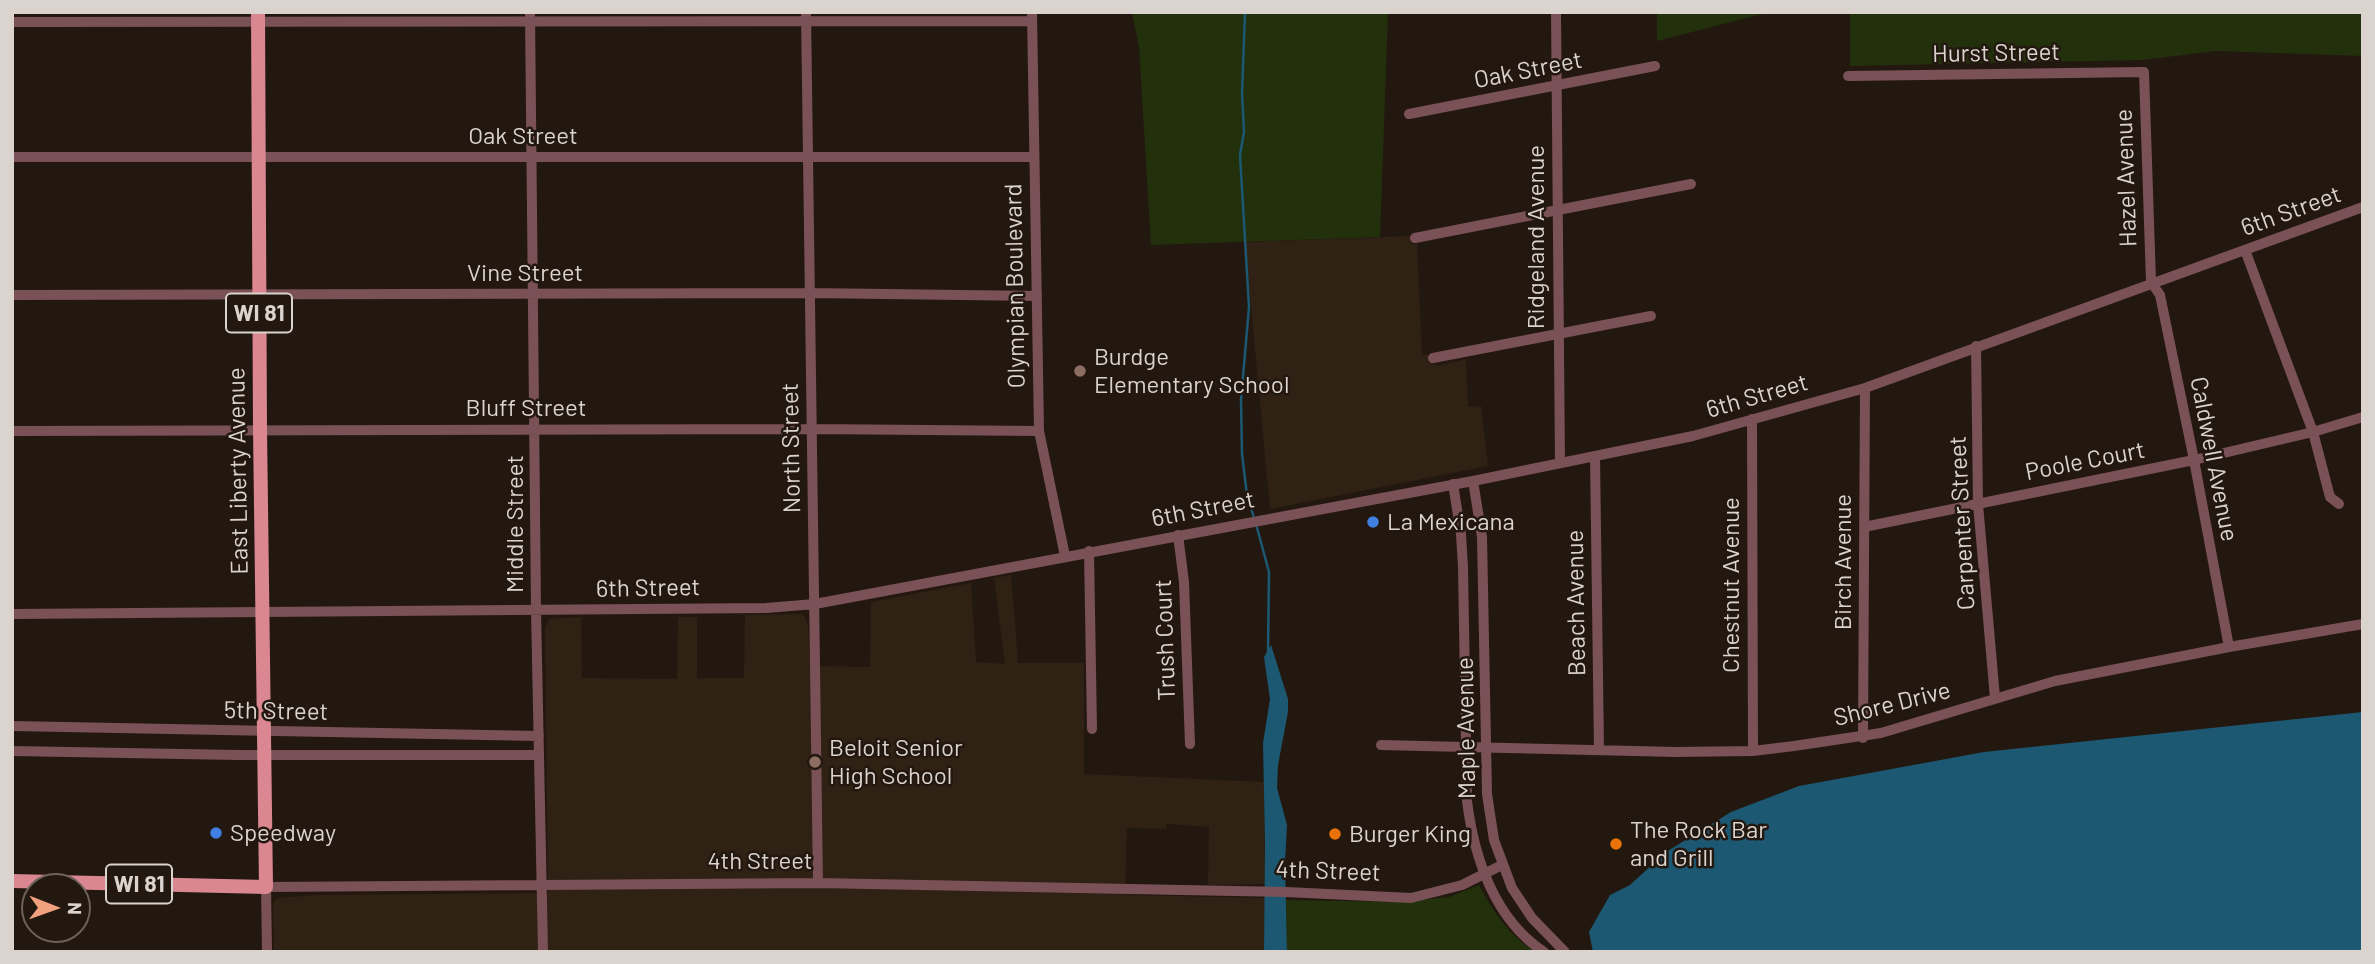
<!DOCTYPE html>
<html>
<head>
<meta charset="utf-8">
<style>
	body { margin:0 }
	#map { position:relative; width:2375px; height:964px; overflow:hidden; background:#231810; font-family:Barlow,sans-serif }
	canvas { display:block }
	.frame { position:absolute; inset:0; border:14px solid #dbd3ce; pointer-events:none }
	.north { position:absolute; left:21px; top:873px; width:70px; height:70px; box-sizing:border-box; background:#231810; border:2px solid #6d635c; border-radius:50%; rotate:91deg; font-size:19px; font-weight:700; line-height:28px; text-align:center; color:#dbd3ce }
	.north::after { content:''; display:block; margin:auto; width:24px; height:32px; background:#f1a17d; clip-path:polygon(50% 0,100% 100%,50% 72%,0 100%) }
</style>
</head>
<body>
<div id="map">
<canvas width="2375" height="964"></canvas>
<div class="frame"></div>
<div class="north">N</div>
</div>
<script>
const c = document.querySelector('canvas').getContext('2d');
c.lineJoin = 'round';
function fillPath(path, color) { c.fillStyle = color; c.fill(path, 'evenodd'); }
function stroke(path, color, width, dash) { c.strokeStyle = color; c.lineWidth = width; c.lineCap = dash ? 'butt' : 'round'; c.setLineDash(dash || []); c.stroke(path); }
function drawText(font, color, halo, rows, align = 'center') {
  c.font = font + ' Barlow,sans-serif'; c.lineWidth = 5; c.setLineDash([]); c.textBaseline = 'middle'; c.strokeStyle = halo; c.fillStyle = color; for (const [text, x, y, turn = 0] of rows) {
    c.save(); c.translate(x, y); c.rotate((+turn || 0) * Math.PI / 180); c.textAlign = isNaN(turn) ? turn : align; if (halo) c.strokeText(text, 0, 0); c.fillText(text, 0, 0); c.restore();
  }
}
const built = new Path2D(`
	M 1411,236 L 1411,244 L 1417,244 L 1422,355 L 1432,355 L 1433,363 L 1436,366 L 1466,359 L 1468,407 L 1481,406 L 1488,466 L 1270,509 L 1245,242 Z
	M 1011,575 L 1018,663 L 1084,663 L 1084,774 L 1264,782 L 1265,884 L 1208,885 L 1209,827 L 1167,824 L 1166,829 L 1127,828 L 1125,895 L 1265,898 L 1264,952 L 274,952 L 273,908 L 274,902 L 278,898 L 317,895 L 548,893 L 545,628 L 549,619 L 581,617 L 582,678 L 677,679 L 678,617 L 697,617 L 697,678 L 744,678 L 745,615 L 801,614 L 804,616 L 808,626 L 810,666 L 870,667 L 871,602 L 971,583 L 976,662 L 1005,664 L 994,578 Z`);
const green = new Path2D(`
	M 1132,12 L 1388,12 L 1380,237 L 1151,245 L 1139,47 Z
	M 1657,12 L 1770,12 L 1657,41 Z
	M 1850,12 L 2363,12 L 2363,56 L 2216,51 L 2142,60 L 1850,66 Z
	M 1479,885 C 1494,912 1509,936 1536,952 L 1287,952 L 1286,900 L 1400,902 L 1449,897 Z`);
const water = new Path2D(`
	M 1271,645 L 1288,699 L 1288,712 L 1278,765 L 1277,788 L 1287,825 L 1285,862 L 1287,952 L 1264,952 L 1265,843 L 1263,743 L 1270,699 L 1264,657 Z
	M 2363,712 L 2363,952 L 1593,952 L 1589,932 L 1610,895 L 1630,885 L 1666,852 L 1731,812 L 1799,786 L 1984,752 Z`);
const stream = new Path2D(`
	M 1245,12 L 1242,93 L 1244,132 L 1240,155 L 1249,307 L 1241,400 L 1242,454 L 1247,495 L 1254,518
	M 1256,524 L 1269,572 L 1268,652`);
const minor = new Path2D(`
	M 530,12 L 536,610 L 543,952
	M 806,12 L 818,883
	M 1032,12 L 1039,431 L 1065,556
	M 1556,12 L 1560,462
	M 12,22 L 1032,21
	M 1848,76 L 2144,72 L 2151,282 L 2160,295 L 2194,460 L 2229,647
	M 1409,114 L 1655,66
	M 12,157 L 1034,157
	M 1415,238 L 1691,184
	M 2245,250 L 2313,432 L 2330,497 L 2339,504
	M 12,295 L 810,293 L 1037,296
	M 1976,346 L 1978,504 L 1995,698
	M 1433,358 L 1651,316
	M 1752,419 L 1753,751
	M 12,431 L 811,429 L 1039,431
	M 1595,456 L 1599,750
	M 1473,481 L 1482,537 L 1487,794 L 1494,840 L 1512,888 L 1532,918 L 1565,952
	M 1453,484 L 1461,534 L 1463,567 L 1467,801 C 1474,857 1494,919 1544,952
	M 1864,527 L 2194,460 L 2313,432 L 2363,417
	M 1178,535 L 1184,582 L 1190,744
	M 1089,551 L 1092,729
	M 12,614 L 766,608 L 815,604 L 1473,481 L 1693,436 L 1865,388 L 2363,207
	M 12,726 L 539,736
	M 1863,738 L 1865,388
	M 1381,745 L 1676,752 L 1753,751 L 1794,746 L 1881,733 L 2055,681 L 2229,647 L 2363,624
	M 12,751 L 238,755 L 539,755
	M 267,952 L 266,887 L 818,883 L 1286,892 L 1411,898 L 1462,885 L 1502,865`);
const major = new Path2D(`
	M 12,881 L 266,887 L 260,429 L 258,12`);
const markers = [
	[1080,371,7,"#8d6e63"],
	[1373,522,7,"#3f7fe0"],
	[815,762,7,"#8d6e63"],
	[216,833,7,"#3f7fe0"],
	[1335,834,7,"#e8710a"],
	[1616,844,7,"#e8710a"]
];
const shields = [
	[259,313,66],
	[139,884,66]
];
const shieldNames = [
	["WI 81",259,313],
	["WI 81",139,884]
];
const streetNames = [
	["Hurst Street",1996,53,-1],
	["Oak Street",1528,70,-11],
	["Oak Street",523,136],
	["Hazel Avenue",2126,178,-92],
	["6th Street",2291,211,-20],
	["Ridgeland Avenue",1536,237,-90],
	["Vine Street",525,273],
	["Olympian Boulevard",1015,286,-91],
	["6th Street",1757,396,-16],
	["Bluff Street",526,408],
	["North Street",791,448,-91],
	["Caldwell Avenue",2214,459,79],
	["Poole Court",2085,461,-11],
	["East Liberty Avenue",238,471,-91],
	["6th Street",1203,509,-11],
	["Carpenter Street",1962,523,-93],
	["Middle Street",515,524,-90],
	["Birch Avenue",1843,562,-90],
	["Chestnut Avenue",1731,585,-90],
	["6th Street",648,588,-1],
	["Beach Avenue",1576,603,-91],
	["Trush Court",1165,640,-92],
	["Shore Drive",1892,704,-14],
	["5th Street",276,711,1],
	["Maple Avenue",1466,728,-91],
	["4th Street",760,861],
	["4th Street",1328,871,2]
];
const poiNames = [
	["Burdge",1094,357],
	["Elementary School",1094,385],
	["La Mexicana",1387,522],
	["Beloit Senior",829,748],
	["High School",829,776],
	["The Rock Bar",1630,830],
	["and Grill",1630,858],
	["Speedway",230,833],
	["Burger King",1349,834]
];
fillPath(built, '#302115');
fillPath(green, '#22300c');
fillPath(water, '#1c5871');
stroke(stream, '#1c5871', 2.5);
stroke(minor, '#7a5156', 10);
stroke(major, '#da8791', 14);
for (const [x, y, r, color] of markers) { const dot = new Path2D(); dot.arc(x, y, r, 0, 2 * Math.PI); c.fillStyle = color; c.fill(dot); stroke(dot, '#231810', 2.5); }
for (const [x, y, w] of shields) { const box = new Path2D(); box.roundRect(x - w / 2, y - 19.5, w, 39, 5); c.fillStyle = '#231810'; c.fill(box); stroke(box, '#dbd3ce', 2); }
drawText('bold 23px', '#dbd3ce', null, shieldNames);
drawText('24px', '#dbd3ce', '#231810', streetNames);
drawText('24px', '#dbd3ce', '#231810', poiNames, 'left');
</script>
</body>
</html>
